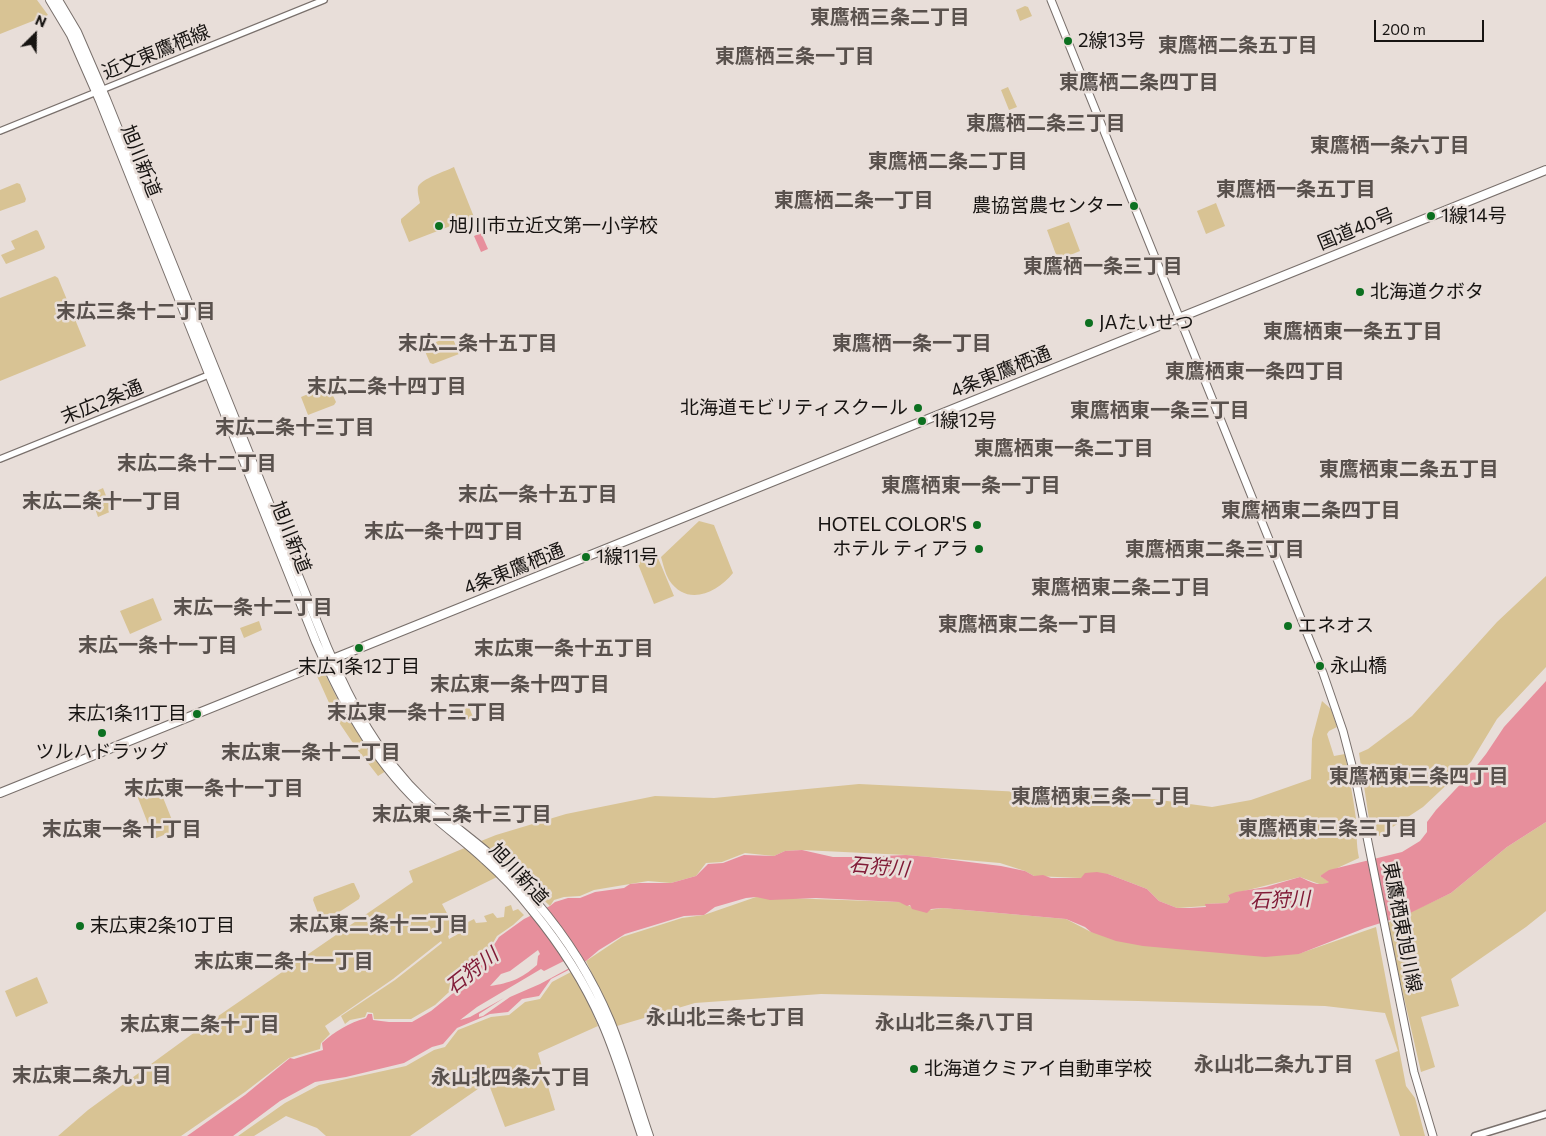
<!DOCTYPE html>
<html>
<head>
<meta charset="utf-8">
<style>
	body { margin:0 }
	#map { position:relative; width:1546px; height:1136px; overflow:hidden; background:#e8ded9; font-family:Commissioner,sans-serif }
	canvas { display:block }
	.north { position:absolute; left:10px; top:10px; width:50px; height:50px; -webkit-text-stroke:4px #e8ded9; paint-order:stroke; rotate:23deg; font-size:14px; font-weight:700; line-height:20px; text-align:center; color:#171412 }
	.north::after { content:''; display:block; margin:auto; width:18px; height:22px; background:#171412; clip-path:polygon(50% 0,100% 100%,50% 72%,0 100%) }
	.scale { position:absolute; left:1374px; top:20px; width:110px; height:22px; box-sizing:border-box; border:2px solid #171412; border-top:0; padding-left:6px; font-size:15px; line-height:18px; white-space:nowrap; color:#171412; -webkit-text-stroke:4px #e8ded9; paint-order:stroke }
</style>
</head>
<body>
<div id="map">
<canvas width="1546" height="1136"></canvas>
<div class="north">N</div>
<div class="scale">200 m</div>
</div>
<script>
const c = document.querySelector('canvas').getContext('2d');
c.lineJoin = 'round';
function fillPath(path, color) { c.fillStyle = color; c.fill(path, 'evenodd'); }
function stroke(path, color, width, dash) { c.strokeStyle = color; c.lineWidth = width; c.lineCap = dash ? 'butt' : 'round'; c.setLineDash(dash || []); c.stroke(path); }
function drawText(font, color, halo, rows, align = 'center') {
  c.font = font + ' Commissioner,"Noto Sans JP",sans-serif'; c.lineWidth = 5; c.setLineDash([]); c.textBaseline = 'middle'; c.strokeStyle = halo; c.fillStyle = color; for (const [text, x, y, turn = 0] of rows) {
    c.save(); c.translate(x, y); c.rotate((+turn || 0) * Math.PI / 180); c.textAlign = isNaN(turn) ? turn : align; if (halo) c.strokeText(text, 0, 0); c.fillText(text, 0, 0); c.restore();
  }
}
const green = new Path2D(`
	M 0,0 L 37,0 L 48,15 L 0,34 Z
	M 1025,6 L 1028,7 L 1032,16 L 1020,21 L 1016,10 Z
	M 1008,87 L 1017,107 L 1009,110 L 1001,90 Z
	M 454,167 L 474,217 L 409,242 L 401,222 L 401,219 L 420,203 C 419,198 417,191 418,187 C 421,179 446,171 454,167 Z
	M 17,183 L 20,184 L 26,199 L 25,202 L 0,211 L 0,190 Z
	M 1216,203 L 1225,226 L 1206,234 L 1197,211 Z
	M 1069,222 L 1080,251 L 1058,260 L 1047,230 Z
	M 36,230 L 38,231 L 45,247 L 44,249 L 6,264 L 1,255 L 15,249 L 11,241 Z
	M 55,276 L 58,278 L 86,346 L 0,381 L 0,298 Z
	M 452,336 L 459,354 L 433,364 L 430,363 L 424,349 L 425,346 Z
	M 327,386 L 329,387 L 336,402 L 334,405 L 308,415 L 301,397 Z
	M 103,488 L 112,511 L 98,517 L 90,494 Z
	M 699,521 L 714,525 L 733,573 C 717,593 687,607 669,580 C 665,573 663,564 661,557 Z
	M 653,546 L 674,596 L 654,604 L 634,554 Z
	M 1546,576 L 1546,667 L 1497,719 L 1471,762 L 1423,807 L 1376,838 L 1375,829 L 1369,819 L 1359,753 L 1368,749 L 1412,716 L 1497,622 Z
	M 153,598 L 162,620 L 130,634 L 120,611 Z
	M 259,621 L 262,630 L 244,638 L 240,628 Z
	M 321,672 L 325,674 L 338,700 L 338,703 L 332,706 L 330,705 L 317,676 L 318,674 Z
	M 1322,701 L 1331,709 L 1337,727 L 1329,731 L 1327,734 L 1334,756 L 1345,754 C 1349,775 1353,797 1356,819 C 1357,832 1356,844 1359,858 L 1320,876 L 1330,882 L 1322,885 L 1300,877 L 1228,895 L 1230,899 L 1227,903 L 1206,904 L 1206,906 L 1177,908 L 1159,901 L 1147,889 L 1108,874 L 1081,878 L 1034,876 L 1025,871 L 1000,863 L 906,855 L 802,850 L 785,851 L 774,856 L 745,853 L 722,862 L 706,863 L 696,876 L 671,883 L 648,881 L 594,890 L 580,896 L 564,897 L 554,900 L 550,906 L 481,841 L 496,835 L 566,814 L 655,796 L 714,798 L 859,784 L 1145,798 L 1212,807 L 1251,800 L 1311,779 L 1312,739 Z
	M 467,702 L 473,717 L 464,721 L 458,705 Z
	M 341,709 L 344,710 L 362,740 L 386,771 L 378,776 L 357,749 L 334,715 L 335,711 Z
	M 158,785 L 176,830 L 154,839 L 136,793 Z
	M 1546,822 L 1546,911 L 1526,927 L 1451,979 L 1459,1006 L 1421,1017 L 1435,1067 L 1421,1072 L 1387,923 L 1451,893 L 1507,847 Z
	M 467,847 L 497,877 L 442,904 L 456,930 L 448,936 L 449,939 L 467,929 L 466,923 L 474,919 L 476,923 L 487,922 L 484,916 L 493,913 L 497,918 L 504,917 L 505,907 L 511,905 L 513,911 L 518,909 L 524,915 L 513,925 L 497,936 L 491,946 L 462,980 L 435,1005 L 411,1019 L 374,1019 L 373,1013 L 367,1012 L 365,1017 L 350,1020 L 345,1024 L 341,1016 L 395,980 L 442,943 L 441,941 L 393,979 L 325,1026 L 330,1034 L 321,1043 L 320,1049 L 289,1058 L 245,1092 L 181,1136 L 58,1136 L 88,1110 L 195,1032 L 413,882 L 409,871 Z
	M 352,883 L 354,883 L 360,896 L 359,899 L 324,922 L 321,921 L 313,900 L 314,897 Z
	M 756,897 L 900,902 L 922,911 L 943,908 L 1066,919 L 1091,932 L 1298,954 L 1376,927 L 1406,1086 L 1415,1098 L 1425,1136 L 1400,1136 L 1375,1060 L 1398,1051 L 1385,1013 L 1325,1006 L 1138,1001 L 821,994 L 695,1003 L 617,1026 L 586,961 L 622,937 L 682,918 L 704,915 Z
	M 571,972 L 586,997 L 598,1026 L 538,1053 L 555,1110 L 505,1127 L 488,1082 L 410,1136 L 326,1136 L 317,1128 L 286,1116 L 254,1136 L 238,1136 L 285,1103 L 319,1085 L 406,1066 L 434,1050 L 445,1047 L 458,1030 L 491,1017 L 509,1015 L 525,1002 L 540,999 L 552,982 Z
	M 37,977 L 48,1003 L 16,1017 L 5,991 Z`);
const water = new Path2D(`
	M 481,233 L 488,249 L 481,252 L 474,236 Z
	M 1546,681 L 1546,822 L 1507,847 L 1451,893 L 1406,915 L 1365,928 L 1299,954 L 1265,957 L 1143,946 L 1116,941 L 1091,932 L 1085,927 L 1066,919 L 943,908 L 931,909 L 927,913 L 912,909 L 910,905 L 907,906 L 899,902 L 816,898 L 770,900 L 756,897 L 746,898 L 715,907 L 704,915 L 684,916 L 625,934 L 599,950 L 586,961 L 551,979 L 539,996 L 522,999 L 508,1012 L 490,1014 L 457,1028 L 443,1044 L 432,1047 L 404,1063 L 346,1077 L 315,1082 L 280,1101 L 233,1136 L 187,1136 L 245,1095 L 290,1058 L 294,1059 L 323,1050 L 322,1043 C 335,1031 349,1023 366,1018 L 368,1014 L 372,1014 L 373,1020 L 389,1022 L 412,1022 L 431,1011 L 452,994 L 492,948 L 499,937 L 524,919 L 550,906 L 555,902 L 568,898 L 580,898 L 595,892 L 624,888 L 630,884 L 640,883 L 671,883 L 696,876 L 708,864 L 723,863 L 744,855 L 774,856 L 785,851 L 802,850 L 833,857 L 857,857 L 906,855 L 929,857 L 1001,866 L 1025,871 L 1034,876 L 1043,875 L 1051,878 L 1081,878 L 1085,873 L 1097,872 L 1108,874 L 1147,889 L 1159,901 L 1177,908 L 1189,908 L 1206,907 L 1205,904 L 1227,903 L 1230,899 L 1228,895 L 1236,892 L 1266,887 L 1300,877 C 1310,882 1319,887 1329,882 L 1320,876 L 1329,870 L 1402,852 L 1420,841 L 1427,832 L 1427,822 L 1436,810 L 1470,774 L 1486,754 L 1504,727 ZM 538,950 L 540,954 L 538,956 L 537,965 C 521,979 510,983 490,986 L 501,974 L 510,971 ZM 570,958 L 575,961 L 575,965 L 540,984 L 510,997 L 483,1016 L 479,1017 L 479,1014 L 504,998 L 470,1017 L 460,1020 L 477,1007 L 541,969 L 544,971 Z`);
const tertiary = new Path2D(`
	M 0,131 L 324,0
	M 0,459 L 211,374`);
const secondary = new Path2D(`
	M 1475,1136 L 1546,1114`);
const primary = new Path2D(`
	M 1051,0 L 1323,673 L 1343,731 L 1355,777 L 1414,1072 L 1433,1136`);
const trunk = new Path2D(`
	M 50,0 L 71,35 L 100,101 L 316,642 C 342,701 372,758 419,803 C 440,824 464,840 485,860 C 502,875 518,892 532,910 C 560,944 584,981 602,1022 C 618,1058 629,1098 642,1136
	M 58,0 L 77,32 L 106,99 L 327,647 C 351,704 379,757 424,800 C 444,819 467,835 488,853 C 505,868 521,885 536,902 C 566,937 592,978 610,1021 C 625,1058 636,1098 649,1136
	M 0,793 L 1546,170`);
const markers = [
	[1068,41,5,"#0c7020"],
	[1134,206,5,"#0c7020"],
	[1431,216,5,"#0c7020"],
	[439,226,5,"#0c7020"],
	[1360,292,5,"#0c7020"],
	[1089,323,5,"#0c7020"],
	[918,408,5,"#0c7020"],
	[922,421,5,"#0c7020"],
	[977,525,5,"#0c7020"],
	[979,549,5,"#0c7020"],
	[586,557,5,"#0c7020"],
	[1288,626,5,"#0c7020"],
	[359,648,5,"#0c7020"],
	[1320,666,5,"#0c7020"],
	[197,714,5,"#0c7020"],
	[102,733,5,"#0c7020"],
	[80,926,5,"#0c7020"],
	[914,1069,5,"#0c7020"]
];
const poiNames = [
	["2線13号",1078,41],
	["農協営農センター",1124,206,"right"],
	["1線14号",1441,216],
	["旭川市立近文第一小学校",449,226],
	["北海道クボタ",1370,292],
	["JAたいせつ",1099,323],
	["北海道モビリティスクール",908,408,"right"],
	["1線12号",932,421],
	["HOTEL COLOR'S",967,525,"right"],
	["ホテル ティアラ",969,549,"right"],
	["1線11号",596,557],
	["エネオス",1298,626],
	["永山橋",1330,666],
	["末広1条12丁目",359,667,"center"],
	["末広1条11丁目",187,714,"right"],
	["ツルハドラッグ",102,752,"center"],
	["末広東2条10丁目",90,926],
	["北海道クミアイ自動車学校",924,1069]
];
const streetNames = [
	["近文東鷹栖線",156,52,-22],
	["旭川新道",141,161,68],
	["国道40号",1356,229,-22],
	["4条東鷹栖通",1001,372,-22],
	["末広2条通",102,402,-22],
	["旭川新道",291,537,68],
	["4条東鷹栖通",514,569,-22],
	["旭川新道",519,874,47],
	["東鷹栖東旭川線",1402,927,79]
];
const neighbourhoodNames = [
	["東鷹栖三条二丁目",890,17],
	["東鷹栖二条五丁目",1238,45],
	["東鷹栖三条一丁目",795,56],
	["東鷹栖二条四丁目",1139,82],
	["東鷹栖二条三丁目",1046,123],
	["東鷹栖一条六丁目",1390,145],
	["東鷹栖二条二丁目",948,161],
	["東鷹栖一条五丁目",1296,189],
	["東鷹栖二条一丁目",854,200],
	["東鷹栖一条三丁目",1103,266],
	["末広三条十二丁目",136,311],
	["東鷹栖東一条五丁目",1353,331],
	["末広二条十五丁目",478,343],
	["東鷹栖一条一丁目",912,343],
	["東鷹栖東一条四丁目",1255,371],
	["末広二条十四丁目",387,386],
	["東鷹栖東一条三丁目",1160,410],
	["末広二条十三丁目",295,427],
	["東鷹栖東一条二丁目",1064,448],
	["末広二条十二丁目",197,463],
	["東鷹栖東二条五丁目",1409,469],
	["東鷹栖東一条一丁目",971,485],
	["末広一条十五丁目",538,494],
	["末広二条十一丁目",102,501],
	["東鷹栖東二条四丁目",1311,510],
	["末広一条十四丁目",444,531],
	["東鷹栖東二条三丁目",1215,549],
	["東鷹栖東二条二丁目",1121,587],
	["末広一条十二丁目",253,607],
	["東鷹栖東二条一丁目",1028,624],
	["末広一条十一丁目",158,645],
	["末広東一条十五丁目",564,648],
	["末広東一条十四丁目",520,684],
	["末広東一条十三丁目",417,712],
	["末広東一条十二丁目",311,752],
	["東鷹栖東三条四丁目",1419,776],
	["末広東一条十一丁目",214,788],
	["東鷹栖東三条一丁目",1101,796],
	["末広東二条十三丁目",462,814],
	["東鷹栖東三条三丁目",1328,828],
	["末広東一条十丁目",122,829],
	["末広東二条十二丁目",379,924],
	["末広東二条十一丁目",284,961],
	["永山北三条七丁目",726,1017],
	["永山北三条八丁目",955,1022],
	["末広東二条十丁目",200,1024],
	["永山北二条九丁目",1274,1064],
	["末広東二条九丁目",92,1075],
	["永山北四条六丁目",511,1077]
];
const waterNames = [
	["石狩川",879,867,5],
	["石狩川",1280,900,-2],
	["石狩川",472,971,-38]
];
fillPath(green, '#d8c394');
fillPath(water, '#e78f9c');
stroke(tertiary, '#79706c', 8);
stroke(secondary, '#79706c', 9);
stroke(primary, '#79706c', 9);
stroke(trunk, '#79706c', 10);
stroke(tertiary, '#fff', 5.5);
stroke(secondary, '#fff', 6);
stroke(primary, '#fff', 7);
stroke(trunk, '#fff', 8);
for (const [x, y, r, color] of markers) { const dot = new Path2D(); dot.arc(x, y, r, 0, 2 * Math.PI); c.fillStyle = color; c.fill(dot); stroke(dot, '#e8ded9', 2); }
drawText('19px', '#171412', '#e8ded9', poiNames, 'left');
drawText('19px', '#171412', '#e8ded9', streetNames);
drawText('bold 20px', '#59514d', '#e8ded9', neighbourhoodNames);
drawText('italic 20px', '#811b37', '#e8ded9', waterNames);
</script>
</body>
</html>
